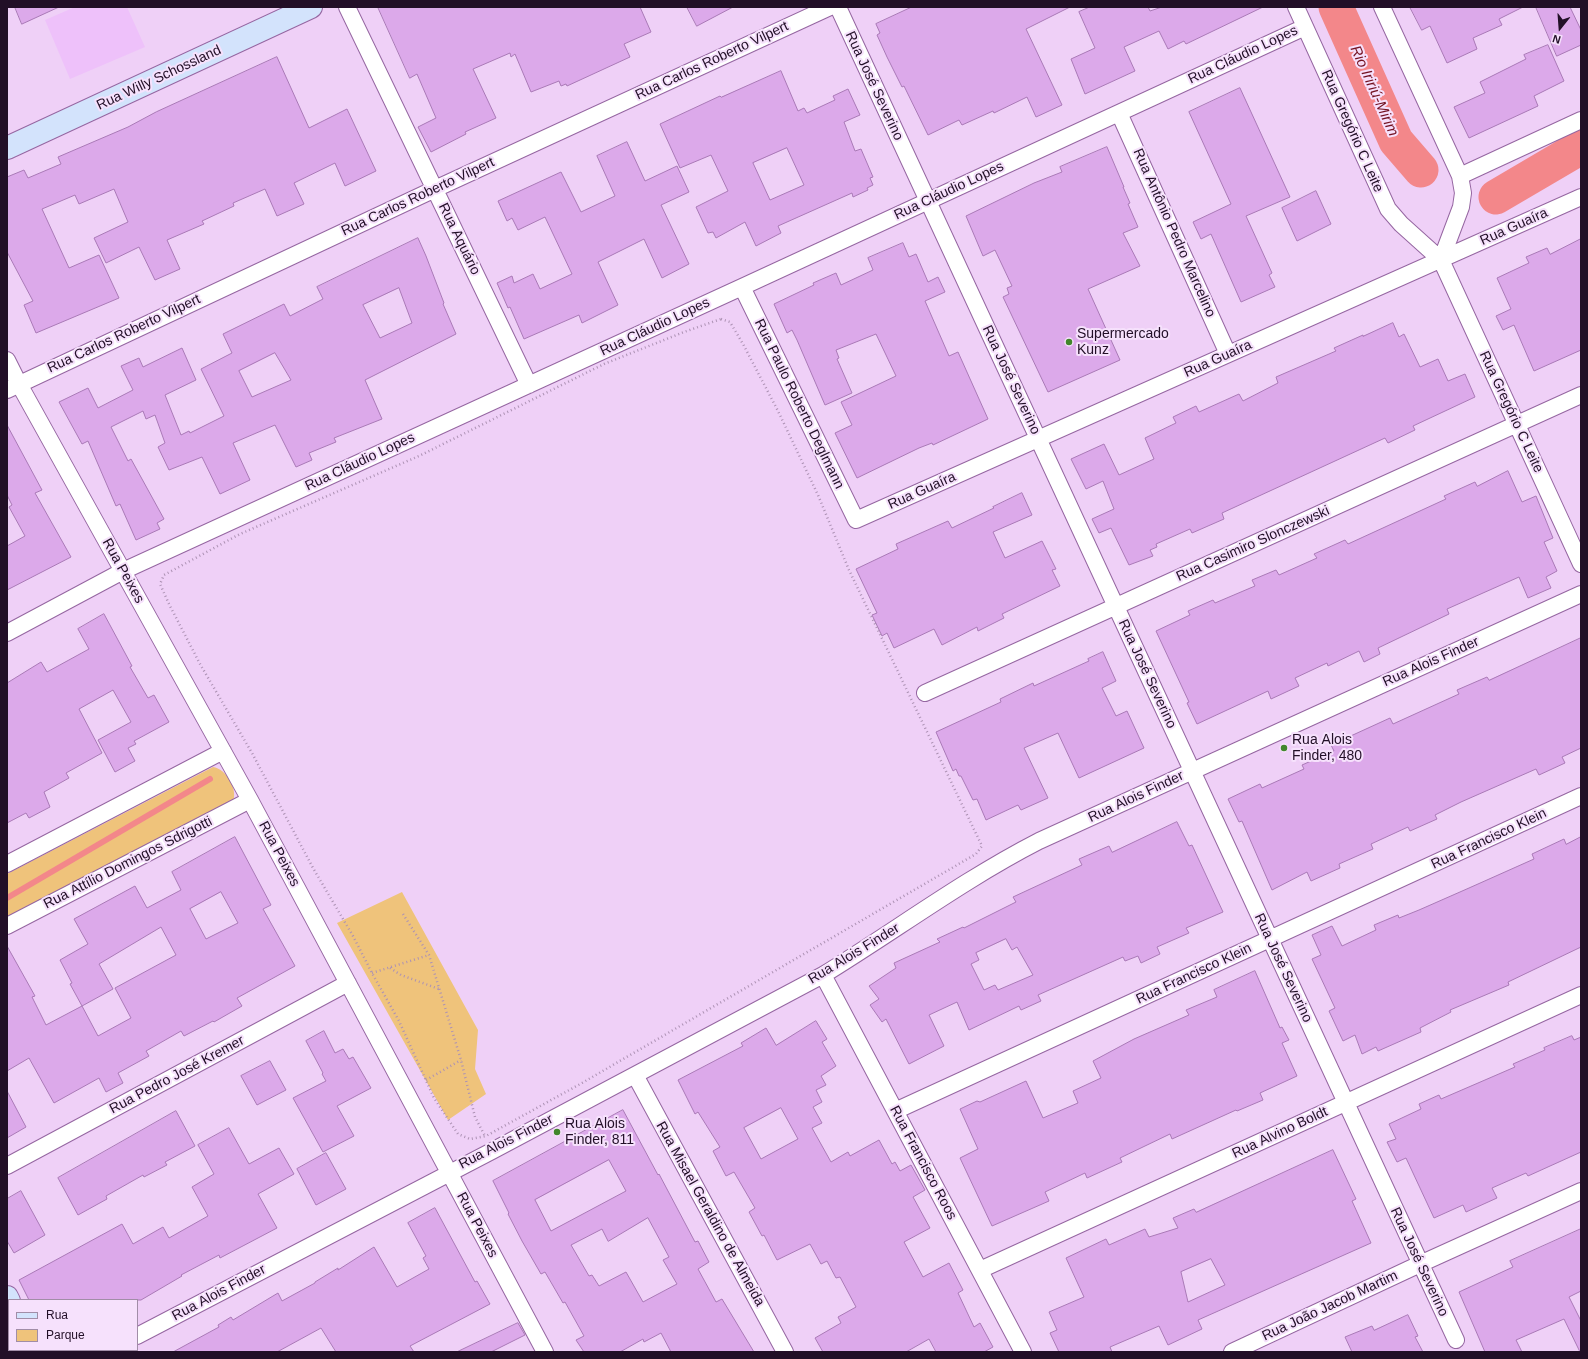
<!DOCTYPE html>
<html>
<head>
<meta charset="utf-8">
<style>
	body { margin:0 }
	#map { position:relative; width:1588px; height:1359px; overflow:hidden; background:#efd0f7; font-family:Arial,sans-serif }
	canvas { display:block }
	.frame { position:absolute; inset:0; border:8px solid #220f27; pointer-events:none }
	.legend { position:absolute; left:8px; top:1299px; width:130px; height:52px; box-sizing:border-box; background:#f6e1fc; border:1px solid #a18da7; margin:0; padding:5px 7px; list-style:none; font-size:12px; color:#220f27 }
	.legend li { display:flex; align-items:center; gap:8px; height:20px }
	.legend b { width:20px; border:1px solid #a18da7 }
	.north { position:absolute; left:1540px; top:8px; width:40px; height:40px; -webkit-text-stroke:3px #f6e1fc; paint-order:stroke; rotate:197deg; font-size:11px; font-weight:700; line-height:16px; text-align:center; color:#220f27 }
	.north::after { content:''; display:block; margin:auto; width:14px; height:18px; background:#220f27; clip-path:polygon(50% 0,100% 100%,50% 72%,0 100%) }
</style>
</head>
<body>
<div id="map">
<canvas width="1588" height="1359"></canvas>
<div class="frame"></div>
<ul class="legend">
<li><b style="height:5px;background:#d3e3fc"></b>Rua</li>
<li><b style="height:11px;background:#efc37b"></b>Parque</li>
</ul>
<div class="north">N</div>
</div>
<script>
const c = document.querySelector('canvas').getContext('2d');
c.lineJoin = 'round';
function fillPath(path, color) { c.fillStyle = color; c.fill(path, 'evenodd'); }
function stroke(path, color, width, dash) { c.strokeStyle = color; c.lineWidth = width; c.lineCap = dash ? 'butt' : 'round'; c.setLineDash(dash || []); c.stroke(path); }
function drawText(font, color, halo, rows, align = 'center') {
  c.font = font + ' Arial,sans-serif'; c.lineWidth = 4; c.setLineDash([]); c.textBaseline = 'middle'; c.strokeStyle = halo; c.fillStyle = color; for (const [text, x, y, turn = 0] of rows) {
    c.save(); c.translate(x, y); c.rotate((+turn || 0) * Math.PI / 180); c.textAlign = isNaN(turn) ? turn : align; if (halo) c.strokeText(text, 0, 0); c.fillText(text, 0, 0); c.restore();
  }
}
const built = new Path2D(`
	M 75,7 L 127,7 L 145,47 L 70,79 L 45,20 Z`);
const green = new Path2D(`
	M 213,767 C 226,769 238,788 233,802 L 7,919 L 7,874 Z
	M 402,892 L 478,1030 L 475,1069 L 486,1094 L 448,1120 L 337,923 Z`);
const stream = new Path2D(`
	M 7,898 L 210,779`);
const river = new Path2D(`
	M 1336,7 L 1396,141 L 1421,170
	M 1496,197 L 1581,147`);
const building = new Path2D(`
	M 15,7 L 59,7 L 22,24 Z
	M 378,7 L 640,7 L 651,32 L 624,44 L 630,57 L 567,86 L 566,84 L 561,86 L 559,81 L 531,92 L 515,54 L 511,57 L 510,53 L 473,69 L 496,118 L 465,132 L 466,134 L 431,152 L 418,127 L 436,118 L 417,74 L 410,78 Z
	M 687,7 L 733,7 L 697,26 Z
	M 912,7 L 1070,7 L 1026,29 L 1062,105 L 1036,117 L 1027,97 L 994,113 L 993,111 L 962,125 L 959,120 L 928,135 L 904,86 L 902,87 L 887,57 L 877,35 L 880,33 L 876,24 Z
	M 1090,7 L 1148,7 L 1150,11 L 1162,7 L 1263,7 L 1186,44 L 1184,41 L 1168,49 L 1159,31 L 1124,47 L 1135,71 L 1085,94 L 1071,59 L 1095,48 L 1079,12 Z
	M 1410,7 L 1523,7 L 1499,19 L 1502,25 L 1473,38 L 1477,49 L 1447,63 L 1430,26 L 1422,30 Z
	M 1536,7 L 1570,7 L 1581,30 L 1581,45 L 1557,56 Z
	M 1548,45 L 1564,81 L 1534,96 L 1538,106 L 1469,138 L 1454,107 L 1485,93 L 1480,82 L 1526,59 L 1524,55 Z
	M 277,57 L 309,128 L 347,109 L 376,171 L 345,186 L 335,163 L 294,183 L 304,204 L 277,216 L 265,189 L 233,203 L 234,206 L 202,221 L 204,224 L 167,240 L 180,269 L 155,280 L 139,247 L 106,263 L 94,238 L 128,222 L 114,189 L 79,204 L 75,195 L 42,209 L 69,268 L 99,255 L 119,298 L 36,333 L 24,305 L 33,301 L 7,252 L 7,177 L 24,170 L 28,178 L 61,164 L 58,157 L 128,127 L 156,112 Z
	M 781,71 L 798,111 L 804,108 L 807,113 L 835,100 L 833,96 L 848,89 L 860,115 L 844,122 L 855,151 L 861,149 L 873,177 L 870,178 L 873,185 L 867,188 L 868,190 L 853,197 L 852,193 L 778,226 L 781,233 L 756,246 L 745,222 L 716,238 L 713,232 L 708,233 L 696,207 L 728,191 L 711,155 L 680,168 L 660,124 L 720,96 L 721,97 ZM 787,148 L 804,185 L 770,200 L 753,163 Z
	M 1240,88 L 1290,197 L 1246,216 L 1272,273 L 1269,275 L 1275,287 L 1241,302 L 1211,234 L 1201,239 L 1193,222 L 1231,204 L 1189,112 Z
	M 627,142 L 645,181 L 677,166 L 689,192 L 661,205 L 689,264 L 662,278 L 644,239 L 598,262 L 618,305 L 582,323 L 579,315 L 524,339 L 510,307 L 508,308 L 497,283 L 512,276 L 514,283 L 533,274 L 540,289 L 572,274 L 545,217 L 518,230 L 512,218 L 507,221 L 498,201 L 561,172 L 581,212 L 615,196 L 597,156 Z
	M 1107,147 L 1124,187 L 1123,187 L 1130,203 L 1128,204 L 1138,227 L 1123,233 L 1140,266 L 1088,289 L 1120,360 L 1048,392 L 1003,297 L 1009,294 L 1007,288 L 1012,286 L 995,250 L 983,256 L 966,216 L 1034,183 L 1062,172 L 1060,167 Z
	M 1316,191 L 1331,224 L 1297,241 L 1282,208 Z
	M 418,238 L 426,256 L 444,303 L 443,304 L 456,334 L 365,380 L 382,419 L 334,438 L 336,442 L 309,453 L 312,460 L 296,467 L 275,425 L 233,443 L 250,480 L 220,494 L 202,457 L 169,470 L 158,447 L 165,443 L 155,415 L 146,419 L 143,411 L 111,427 L 128,461 L 131,459 L 164,519 L 157,523 L 160,529 L 136,540 L 120,504 L 116,506 L 88,441 L 82,444 L 59,402 L 88,388 L 98,408 L 133,390 L 121,366 L 139,358 L 143,367 L 182,348 L 196,380 L 165,395 L 181,435 L 189,431 L 190,433 L 224,416 L 201,369 L 232,353 L 223,334 L 284,304 L 290,316 L 323,299 L 317,287 ZM 399,288 L 412,323 L 380,338 L 363,305 ZM 275,353 L 291,380 L 252,397 L 239,371 Z
	M 1581,239 L 1581,350 L 1534,371 L 1514,325 L 1503,330 L 1496,316 L 1511,309 L 1497,278 L 1529,263 L 1526,257 L 1547,248 L 1550,254 Z
	M 903,243 L 909,257 L 916,254 L 928,282 L 938,277 L 945,292 L 925,301 L 949,356 L 958,352 L 988,419 L 933,445 L 932,443 L 919,448 L 857,478 L 835,433 L 852,425 L 841,402 L 896,376 L 876,334 L 836,350 L 839,358 L 837,359 L 852,393 L 825,405 L 797,340 L 792,330 L 787,333 L 774,304 L 814,285 L 813,283 L 836,273 L 841,285 L 873,270 L 868,258 Z
	M 1393,323 L 1399,337 L 1404,334 L 1420,367 L 1438,359 L 1448,381 L 1465,374 L 1475,397 L 1413,426 L 1415,430 L 1388,443 L 1385,438 L 1222,513 L 1224,519 L 1192,533 L 1190,529 L 1156,544 L 1157,547 L 1150,550 L 1153,556 L 1129,565 L 1111,528 L 1099,533 L 1092,519 L 1114,509 L 1103,481 L 1086,489 L 1071,459 L 1104,444 L 1119,475 L 1154,459 L 1145,438 L 1176,423 L 1173,417 L 1196,406 L 1199,412 L 1239,394 L 1243,401 L 1278,383 L 1276,377 L 1336,351 L 1334,348 L 1363,335 L 1363,336 Z
	M 7,425 L 42,490 L 35,493 L 71,557 L 7,590 L 7,546 L 25,536 L 9,507 L 12,505 L 7,495 Z
	M 1508,471 L 1522,502 L 1536,496 L 1553,538 L 1544,542 L 1557,571 L 1546,577 L 1551,588 L 1528,598 L 1519,577 L 1447,609 L 1449,614 L 1378,648 L 1380,654 L 1364,662 L 1359,651 L 1328,666 L 1327,663 L 1295,678 L 1299,686 L 1271,699 L 1268,691 L 1197,724 L 1187,703 L 1189,702 L 1156,631 L 1190,615 L 1188,611 L 1213,600 L 1215,603 L 1255,586 L 1252,580 L 1276,570 L 1279,575 L 1317,558 L 1314,554 L 1345,540 L 1348,544 L 1446,499 L 1444,496 L 1475,482 L 1477,486 Z
	M 1022,493 L 1032,515 L 993,532 L 1005,558 L 1042,541 L 1056,569 L 1052,570 L 1060,586 L 1002,614 L 1004,618 L 978,631 L 977,627 L 942,645 L 934,629 L 894,648 L 887,633 L 882,636 L 872,615 L 877,613 L 856,569 L 898,549 L 896,544 L 948,521 L 952,528 L 994,508 L 993,507 Z
	M 104,614 L 132,666 L 130,667 L 148,698 L 154,695 L 169,722 L 134,741 L 136,744 L 128,748 L 135,761 L 115,772 L 98,740 L 131,722 L 113,690 L 79,709 L 102,753 L 66,773 L 69,778 L 44,792 L 50,807 L 29,818 L 26,813 L 7,823 L 7,683 L 41,662 L 47,672 L 89,649 L 78,629 Z
	M 1581,638 L 1581,748 L 1562,757 L 1565,763 L 1539,775 L 1536,769 L 1461,802 L 1435,815 L 1437,819 L 1410,831 L 1408,827 L 1371,844 L 1373,849 L 1339,864 L 1340,868 L 1311,881 L 1307,872 L 1272,890 L 1242,821 L 1239,822 L 1228,799 L 1260,784 L 1262,788 L 1304,769 L 1302,765 L 1334,751 L 1331,745 L 1390,718 L 1393,724 L 1459,694 L 1457,690 L 1487,677 L 1489,680 Z
	M 1103,652 L 1116,681 L 1102,688 L 1116,716 L 1127,711 L 1144,748 L 1079,778 L 1058,733 L 1024,748 L 1048,798 L 1021,810 L 1018,805 L 986,820 L 977,799 L 973,800 L 961,776 L 959,776 L 956,769 L 953,771 L 936,732 L 1001,702 L 1000,699 L 1033,683 L 1034,686 L 1089,661 L 1088,659 Z
	M 1177,822 L 1189,846 L 1192,845 L 1223,912 L 1186,928 L 1189,933 L 1157,947 L 1160,954 L 1141,963 L 1138,956 L 1125,961 L 1123,957 L 1038,995 L 1041,1001 L 1021,1010 L 1019,1006 L 969,1030 L 957,1002 L 929,1015 L 944,1046 L 909,1064 L 886,1019 L 882,1022 L 870,1005 L 879,999 L 869,986 L 896,968 L 894,963 L 940,942 L 937,939 L 963,927 L 964,928 L 1016,902 L 1013,897 L 1082,865 L 1079,859 L 1109,846 L 1112,852 ZM 1006,939 L 1012,950 L 1017,947 L 1033,975 L 998,990 L 995,985 L 984,990 L 971,964 L 979,960 L 976,953 Z
	M 235,837 L 271,905 L 263,909 L 295,966 L 237,998 L 242,1006 L 214,1022 L 213,1021 L 184,1036 L 181,1031 L 146,1051 L 149,1056 L 118,1073 L 123,1083 L 106,1092 L 99,1078 L 54,1103 L 29,1058 L 7,1071 L 7,946 L 35,996 L 32,997 L 46,1025 L 82,1006 L 98,1036 L 131,1018 L 115,988 L 176,955 L 161,927 L 99,964 L 113,989 L 82,1006 L 70,984 L 72,983 L 60,960 L 88,944 L 74,919 L 135,886 L 147,908 L 181,890 L 172,872 ZM 221,892 L 238,923 L 206,939 L 190,909 Z
	M 1581,837 L 1581,947 L 1508,982 L 1509,985 L 1450,1010 L 1451,1012 L 1420,1028 L 1421,1032 L 1378,1051 L 1376,1047 L 1362,1054 L 1355,1035 L 1343,1041 L 1329,1011 L 1335,1008 L 1312,959 L 1321,955 L 1312,935 L 1332,926 L 1342,946 L 1376,930 L 1374,925 L 1398,915 L 1399,918 L 1419,910 L 1469,888 L 1534,859 L 1532,854 L 1564,839 L 1566,844 Z
	M 1255,971 L 1280,1028 L 1282,1027 L 1289,1040 L 1282,1043 L 1297,1076 L 1260,1093 L 1263,1100 L 1237,1111 L 1236,1110 L 1172,1139 L 1170,1134 L 1120,1158 L 1122,1162 L 1087,1178 L 1085,1173 L 1045,1192 L 1049,1201 L 992,1226 L 960,1158 L 978,1149 L 960,1109 L 977,1101 L 980,1102 L 1026,1081 L 1043,1118 L 1078,1103 L 1073,1091 L 1101,1078 L 1093,1061 L 1134,1039 L 1189,1015 L 1186,1010 L 1217,997 L 1214,990 Z
	M 816,1021 L 827,1039 L 822,1042 L 836,1066 L 821,1076 L 826,1085 L 816,1090 L 822,1102 L 813,1107 L 822,1123 L 812,1128 L 831,1162 L 848,1152 L 850,1156 L 879,1140 L 892,1164 L 895,1162 L 900,1171 L 911,1165 L 925,1190 L 913,1197 L 930,1228 L 904,1242 L 923,1277 L 949,1263 L 963,1290 L 958,1293 L 974,1327 L 980,1323 L 993,1347 L 984,1352 L 936,1352 L 929,1339 L 906,1352 L 823,1352 L 815,1338 L 841,1323 L 838,1317 L 856,1307 L 840,1277 L 836,1278 L 827,1261 L 821,1264 L 810,1244 L 777,1260 L 764,1235 L 762,1236 L 749,1212 L 755,1208 L 734,1172 L 726,1176 L 713,1151 L 720,1147 L 698,1112 L 695,1114 L 678,1080 L 743,1046 L 741,1043 L 766,1028 L 776,1045 ZM 781,1108 L 798,1139 L 761,1159 L 744,1128 Z
	M 324,1031 L 335,1053 L 343,1049 L 349,1059 L 353,1057 L 371,1088 L 337,1106 L 354,1136 L 323,1152 L 293,1098 L 326,1081 L 322,1074 L 323,1073 L 306,1041 Z
	M 1572,1036 L 1574,1040 L 1581,1037 L 1581,1152 L 1528,1176 L 1526,1173 L 1492,1188 L 1497,1198 L 1466,1212 L 1463,1205 L 1434,1218 L 1406,1158 L 1397,1162 L 1387,1142 L 1396,1139 L 1389,1124 L 1421,1109 L 1419,1104 L 1439,1095 L 1441,1099 L 1515,1067 L 1513,1064 L 1545,1050 L 1544,1048 Z
	M 270,1061 L 286,1090 L 257,1105 L 241,1076 Z
	M 7,1091 L 26,1127 L 7,1138 Z
	M 623,1110 L 658,1175 L 659,1174 L 695,1242 L 698,1241 L 709,1262 L 698,1269 L 716,1302 L 722,1299 L 754,1352 L 671,1352 L 661,1333 L 644,1342 L 643,1339 L 620,1352 L 584,1352 L 576,1340 L 584,1336 L 565,1302 L 563,1303 L 545,1272 L 541,1274 L 522,1241 L 508,1214 L 509,1213 L 493,1181 ZM 609,1160 L 626,1191 L 551,1231 L 535,1200 ZM 648,1218 L 669,1257 L 663,1260 L 677,1284 L 643,1302 L 626,1272 L 599,1286 L 592,1275 L 589,1276 L 571,1245 L 602,1229 L 608,1241 Z
	M 176,1111 L 195,1146 L 165,1162 L 167,1165 L 144,1177 L 143,1175 L 106,1196 L 107,1199 L 78,1215 L 58,1178 Z
	M 229,1128 L 249,1164 L 279,1148 L 294,1174 L 258,1194 L 277,1228 L 220,1258 L 219,1255 L 181,1275 L 182,1276 L 141,1300 L 29,1300 L 19,1280 L 122,1224 L 133,1244 L 163,1227 L 169,1238 L 208,1216 L 192,1187 L 214,1174 L 198,1145 Z
	M 1333,1150 L 1356,1199 L 1352,1201 L 1371,1243 L 1198,1320 L 1202,1329 L 1168,1345 L 1159,1326 L 1110,1347 L 1112,1352 L 1059,1352 L 1050,1333 L 1057,1330 L 1049,1312 L 1084,1297 L 1066,1258 L 1106,1239 L 1109,1245 L 1145,1229 L 1149,1237 L 1178,1228 L 1173,1218 L 1194,1209 L 1196,1212 ZM 1211,1259 L 1225,1285 L 1188,1302 L 1181,1272 Z
	M 326,1153 L 346,1189 L 316,1205 L 297,1169 Z
	M 21,1191 L 45,1235 L 14,1253 L 7,1241 L 7,1199 Z
	M 435,1208 L 475,1282 L 477,1281 L 490,1304 L 410,1346 L 414,1352 L 336,1352 L 321,1328 L 277,1352 L 173,1352 L 219,1327 L 218,1325 L 231,1317 L 233,1320 L 278,1293 L 282,1301 L 315,1283 L 315,1282 L 338,1268 L 338,1270 L 374,1247 L 397,1287 L 429,1269 L 423,1258 L 426,1256 L 408,1223 Z
	M 1581,1229 L 1581,1291 L 1569,1297 L 1581,1321 L 1581,1352 L 1580,1352 L 1564,1319 L 1516,1340 L 1522,1352 L 1485,1352 L 1459,1292 L 1513,1267 L 1510,1261 Z
	M 1408,1315 L 1418,1336 L 1415,1337 L 1423,1352 L 1352,1352 L 1345,1337 L 1372,1326 L 1374,1330 Z
	M 518,1323 L 525,1335 L 491,1352 L 457,1352 Z`);
const path = new Path2D(`
	M 721,319 L 730,322 L 743,344 L 778,411 L 818,495 L 849,570 L 982,846 L 976,854 L 582,1083 L 486,1136 L 470,1139 L 458,1134 L 434,1098 L 399,1021 L 372,973 L 353,936 L 313,868 L 252,753 L 200,664 L 169,604 L 160,584 L 164,575 L 240,534 L 419,456 L 604,364 L 684,332 Z
	M 403,914 L 429,955 L 461,1060 L 475,1117 L 485,1136
	M 390,968 L 401,975 L 439,989
	M 372,973 L 429,955
	M 426,1080 L 461,1060`);
const street = new Path2D(`
	M 347,7 L 529,385
	M 838,7 L 1456,1340
	M 1296,7 L 1388,209 L 1401,224 L 1441,260 L 1581,564
	M 1382,7 L 1460,176 L 1463,193 L 1461,207 L 1441,260
	M 1119,113 L 1228,354
	M 1460,176 L 1581,120
	M 742,287 L 856,520 L 1581,197
	M 7,360 L 19,384 L 250,800 L 545,1352
	M 7,390 L 435,189 L 830,7
	M 7,633 L 123,571 L 742,287 L 1305,27
	M 925,693 L 1581,395
	M 7,864 L 223,751
	M 7,926 L 250,800
	M 823,975 L 1023,1352
	M 635,1075 L 785,1352
	M 895,1111 L 1581,796
	M 7,1166 L 348,983
	M 980,1270 L 1581,995
	M 137,1336 L 492,1151 L 823,975 C 895,931 963,880 1039,841 L 1581,594
	M 106,1352 L 110,1350
	M 1232,1352 L 1420,1264 L 1581,1191`);
const secondary = new Path2D(`
	M 7,148 L 311,7
	M 7,1297 L 9,1301
	M 36,1350 L 37,1352`);
const markers = [
	[1069,342,4,"#41862b"],
	[1284,748,4,"#41862b"],
	[557,1132,4,"#41862b"]
];
const streetNames = [
	["Rua Cláudio Lopes",1243,55,-25],
	["Rua Carlos Roberto Vilpert",712,61,-25],
	["Rua Willy Schossland",159,78,-25],
	["Rua José Severino",874,86,65],
	["Rua Gregório C Leite",1352,131,66],
	["Rua Cláudio Lopes",949,191,-25],
	["Rua Carlos Roberto Vilpert",418,197,-25],
	["Rua Guaíra",1514,227,-24],
	["Rua Antônio Pedro Marcelino",1174,233,66],
	["Rua Aquário",459,239,64],
	["Rua Cláudio Lopes",655,327,-25],
	["Rua Carlos Roberto Vilpert",124,334,-25],
	["Rua Guaíra",1218,359,-24],
	["Rua José Severino",1011,380,65],
	["Rua Paulo Roberto Deglmann",799,404,64],
	["Rua Gregório C Leite",1511,412,65],
	["Rua Cláudio Lopes",360,462,-25],
	["Rua Guaíra",922,491,-24],
	["Rua Casimiro Slonczewski",1253,544,-24],
	["Rua Peixes",123,571,61],
	["Rua Alois Finder",1431,662,-24],
	["Rua José Severino",1147,674,65],
	["Rua Alois Finder",1136,797,-25],
	["Rua Francisco Klein",1489,839,-25],
	["Rua Peixes",279,854,62],
	["Rua Attílio Domingos Sdrigotti",128,863,-27],
	["Rua Alois Finder",854,954,-31],
	["Rua José Severino",1283,968,65],
	["Rua Francisco Klein",1194,974,-25],
	["Rua Pedro José Kremer",177,1075,-28],
	["Rua Alvino Boldt",1280,1133,-25],
	["Rua Alois Finder",506,1142,-27],
	["Rua Francisco Roos",923,1163,62],
	["Rua Misael Geraldino de Almeida",710,1214,61],
	["Rua Peixes",477,1225,62],
	["Rua José Severino",1419,1262,65],
	["Rua Alois Finder",219,1293,-28],
	["Rua João Jacob Martim",1330,1306,-25]
];
const poiNames = [
	["Supermercado",1077,334],
	["Kunz",1077,350],
	["Rua Alois",1292,740],
	["Finder, 480",1292,756],
	["Rua Alois",565,1124],
	["Finder, 811",565,1140]
];
const waterNames = [
	["Rio Iririú-Mirim",1374,91,66]
];
fillPath(built, '#eec1fa');
fillPath(green, '#efc37b');
stroke(stream, '#f3878a', 6);
stroke(river, '#f3878a', 35);
fillPath(building, '#dca9ea');
stroke(building, '#a979b6', 1);
stroke(street, '#9566a1', 18);
stroke(secondary, '#9566a1', 24);
stroke(path, '#ad92b4', 2.5, [1, 3]);
stroke(street, '#fff', 16);
stroke(secondary, '#d3e3fc', 22);
for (const [x, y, r, color] of markers) { const dot = new Path2D(); dot.arc(x, y, r, 0, 2 * Math.PI); c.fillStyle = color; c.fill(dot); stroke(dot, '#f6e1fc', 1.5); }
drawText('14px', '#220f27', '#f6e1fc', streetNames);
drawText('14px', '#220f27', '#f6e1fc', poiNames, 'left');
drawText('italic 15px', '#731221', '#f6e1fc', waterNames);
</script>
</body>
</html>
